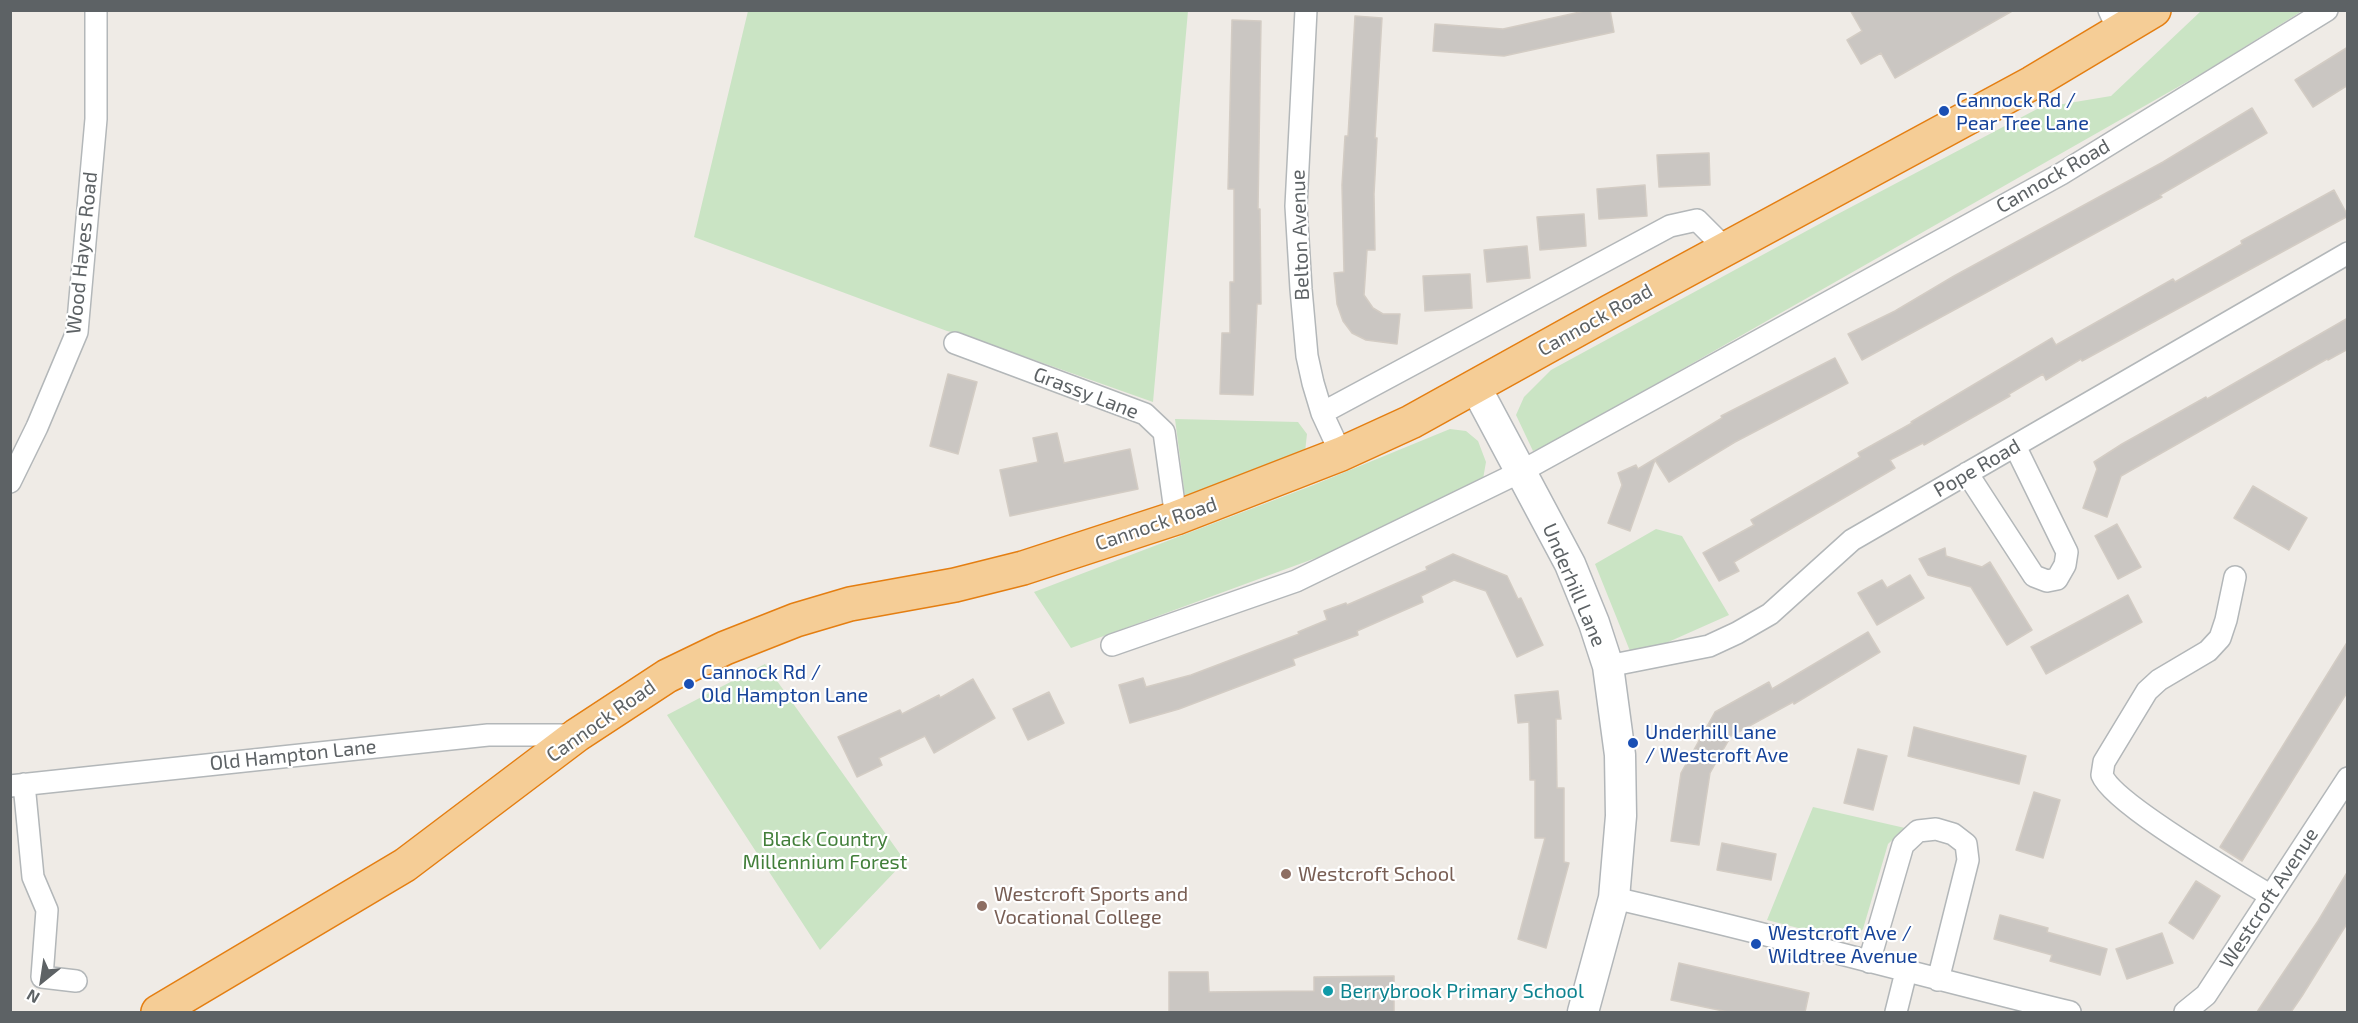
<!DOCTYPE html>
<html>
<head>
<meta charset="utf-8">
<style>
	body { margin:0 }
	#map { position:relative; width:2358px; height:1023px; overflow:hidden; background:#efebe6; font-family:"Exo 2",sans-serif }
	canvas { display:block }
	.frame { position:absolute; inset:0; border:12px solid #5d6265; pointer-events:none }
	.north { position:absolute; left:12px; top:951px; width:60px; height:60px; -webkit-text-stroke:4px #fff; paint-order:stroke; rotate:210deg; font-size:16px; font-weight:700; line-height:24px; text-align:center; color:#5d6265 }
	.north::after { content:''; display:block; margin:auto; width:21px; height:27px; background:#5d6265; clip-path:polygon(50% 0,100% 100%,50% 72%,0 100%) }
</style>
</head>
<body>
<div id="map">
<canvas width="2358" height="1023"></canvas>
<div class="frame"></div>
<div class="north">N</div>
</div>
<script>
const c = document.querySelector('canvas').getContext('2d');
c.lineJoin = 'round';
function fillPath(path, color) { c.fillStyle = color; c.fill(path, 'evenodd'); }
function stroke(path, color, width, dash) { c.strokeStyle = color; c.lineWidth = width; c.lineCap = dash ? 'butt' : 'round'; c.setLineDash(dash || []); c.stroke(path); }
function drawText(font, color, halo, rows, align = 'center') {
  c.font = font + ' "Exo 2",sans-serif'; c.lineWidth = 4.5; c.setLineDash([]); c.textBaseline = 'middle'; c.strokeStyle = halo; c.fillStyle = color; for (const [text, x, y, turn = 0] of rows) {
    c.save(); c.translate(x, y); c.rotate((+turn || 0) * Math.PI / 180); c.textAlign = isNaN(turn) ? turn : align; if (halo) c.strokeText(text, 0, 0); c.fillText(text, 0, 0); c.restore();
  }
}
const green = new Path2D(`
	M 748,11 L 1188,11 L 1153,402 L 961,334 L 947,331 L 694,237 Z
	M 2201,11 L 2302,11 L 2206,71 L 1547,446 L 1533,451 L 1516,415 L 1524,397 L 1551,370 L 1834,216 L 2039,108 L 2111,96 Z
	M 1175,419 L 1298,422 L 1307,434 L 1305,452 L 1185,497 Z
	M 1450,429 L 1466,431 L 1478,441 L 1486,462 L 1483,479 L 1335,551 L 1071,648 L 1034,592 L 1311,486 Z
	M 1656,529 L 1682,536 L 1729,615 L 1648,651 L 1630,651 L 1595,564 Z
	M 765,664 L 905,861 L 820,950 L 667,715 Z
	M 1813,807 L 1905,828 L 1888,844 L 1863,929 L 1849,941 L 1767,920 Z`);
const building = new Path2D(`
	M 1589,10 L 1610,10 L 1614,32 L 1504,56 L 1433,51 L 1435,24 L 1503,29 Z
	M 1850,10 L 2014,10 L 1895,78 L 1881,53 L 1861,64 L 1847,40 L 1862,31 Z
	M 1355,16 L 1382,18 L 1375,138 L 1377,138 L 1374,194 L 1375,250 L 1367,250 L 1364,295 L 1373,308 L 1383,314 L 1400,314 L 1397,344 L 1366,340 L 1352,333 L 1343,321 L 1337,304 L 1334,273 L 1344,272 L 1342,185 L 1345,136 L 1348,136 Z
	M 1232,20 L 1261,21 L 1258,209 L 1260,209 L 1261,304 L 1257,304 L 1253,395 L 1220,394 L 1222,333 L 1230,333 L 1230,282 L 1234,282 L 1234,189 L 1228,189 Z
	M 2348,47 L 2348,85 L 2313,107 L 2295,80 Z
	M 2252,108 L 2267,133 L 2160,195 L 2162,197 L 1862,360 L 1848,334 L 1895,311 L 1954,276 L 2163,162 Z
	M 1709,153 L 1710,185 L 1659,187 L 1657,155 Z
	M 1645,185 L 1647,216 L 1599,219 L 1597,189 Z
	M 2334,190 L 2348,216 L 2082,361 L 2081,359 L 2046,380 L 2043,374 L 2009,394 L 2010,396 L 1924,445 L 1923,443 L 1890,460 L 1895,468 L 1734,562 L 1739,571 L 1719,581 L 1703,553 L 1754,525 L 1751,520 L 1860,457 L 1858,453 L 1912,423 L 1911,422 L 2052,338 L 2056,345 L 2173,279 L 2175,282 L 2242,244 L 2241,241 Z
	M 1584,214 L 1586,246 L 1540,250 L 1537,217 Z
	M 1527,246 L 1530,278 L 1487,282 L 1484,250 Z
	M 1470,274 L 1472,308 L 1425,311 L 1423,276 Z
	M 2348,318 L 2348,349 L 2328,360 L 2327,359 L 2121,476 L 2107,517 L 2083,508 L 2097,469 L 2094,462 L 2122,444 L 2206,397 L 2207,399 Z
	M 1835,358 L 1848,383 L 1735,442 L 1669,482 L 1655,460 L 1630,531 L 1608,523 L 1622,485 L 1618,473 L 1636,465 L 1638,469 L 1722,418 L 1721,416 Z
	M 948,374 L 977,382 L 958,454 L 930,446 Z
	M 1057,433 L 1064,463 L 1130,449 L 1138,489 L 1010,516 L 1000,470 L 1038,462 L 1033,438 Z
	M 2253,486 L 2307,518 L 2289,550 L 2234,518 Z
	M 2117,524 L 2141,567 L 2118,579 L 2095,536 Z
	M 1945,548 L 1946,556 L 1982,567 L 1990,562 L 2032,630 L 2007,645 L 1971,587 L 1928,575 L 1919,559 Z
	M 1453,554 L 1507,576 L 1518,599 L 1521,598 L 1543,645 L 1517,657 L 1486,591 L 1454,580 L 1421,596 L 1423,602 L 1357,631 L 1358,635 L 1293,659 L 1295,665 L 1179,709 L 1130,723 L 1119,685 L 1143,678 L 1146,687 L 1191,675 L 1299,634 L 1298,632 L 1327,620 L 1324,611 L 1346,603 L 1347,605 L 1427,570 L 1426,567 Z
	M 1910,575 L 1924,598 L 1877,625 L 1858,593 L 1882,580 L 1887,588 Z
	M 2128,595 L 2142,622 L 2046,674 L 2031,647 Z
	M 1868,632 L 1880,652 L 1794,704 L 1793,702 L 1731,736 L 1710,773 L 1699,845 L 1671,841 L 1681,773 L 1715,712 L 1769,682 L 1772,689 Z
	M 2348,641 L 2348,691 L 2242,861 L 2220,847 Z
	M 973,679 L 995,718 L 934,753 L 925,736 L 879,758 L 882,765 L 857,777 L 838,737 L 900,710 L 902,714 L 939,695 L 940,698 Z
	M 1558,691 L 1561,719 L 1556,719 L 1557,788 L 1564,788 L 1564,862 L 1569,863 L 1546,948 L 1518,939 L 1545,838 L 1535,838 L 1535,780 L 1530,780 L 1529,722 L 1518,723 L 1515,695 Z
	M 1049,692 L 1064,723 L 1028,740 L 1013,709 Z
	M 1914,727 L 2026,756 L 2019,784 L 1908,756 Z
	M 1858,749 L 1887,756 L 1873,810 L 1844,803 Z
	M 2034,792 L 2060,800 L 2043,858 L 2016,850 Z
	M 1722,843 L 1776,854 L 1771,880 L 1717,870 Z
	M 2348,871 L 2348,922 L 2302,996 L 2291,1012 L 2257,1012 L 2318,921 Z
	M 2196,881 L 2220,896 L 2193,939 L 2169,923 Z
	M 2000,915 L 2048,928 L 2047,932 L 2107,949 L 2100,975 L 2050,961 L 2052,955 L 1994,939 Z
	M 2162,933 L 2173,963 L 2127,979 L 2116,949 Z
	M 1679,963 L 1809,993 L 1805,1012 L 1728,1012 L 1671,1000 Z
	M 1169,972 L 1208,972 L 1209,992 L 1314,991 L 1314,977 L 1394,976 L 1394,1012 L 1169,1012 Z`);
const street = new Path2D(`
	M 1306,10 L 1296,206 L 1301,289 L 1307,356 L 1313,383 L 1322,413 L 1341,454
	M 2109,10 L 2119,32
	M 955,343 L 1145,414 L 1164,432 L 1176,518
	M 1322,413 L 1670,226 L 1697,220 L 1726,249
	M 1967,473 L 2034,576 L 2047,581 L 2057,579 L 2065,565 L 2067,552 L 2015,446
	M 10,482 L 37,427 L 77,332 L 96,119 L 96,10
	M 2235,577 L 2226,620 L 2220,638 L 2208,651 L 2159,680 L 2147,691 L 2104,762 L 2102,775 C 2113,804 2239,876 2271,896
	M 1112,645 L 1296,581 L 1522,471 L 2061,174 L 2327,10
	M 1608,666 L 1709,646 L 1737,633 L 1770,614 L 1852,540 L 2348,253
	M 24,784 L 33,877 L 47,910 L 42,977 L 76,981
	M 10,786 L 488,735 L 576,735
	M 1614,898 C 1767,933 1918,975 2070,1012
	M 1869,962 L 1903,845 L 1918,831 L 1936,829 L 1953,834 L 1966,844 L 1968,860 L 1938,980
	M 1896,1012 L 1906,972
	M 2185,1012 L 2206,995 L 2348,778`);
const secondary = new Path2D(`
	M 1475,386 L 1570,564 L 1594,623 L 1608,666 L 1620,755 L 1621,816 L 1614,898 L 1583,1012`);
const highway = new Path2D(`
	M 158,1012 L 405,865 L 577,735 L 667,676 L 725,648 L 796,620 L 850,604 L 955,585 L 1023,568 L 1176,518 L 1341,454 L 1411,422 L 1611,311 L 2032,83 L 2154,10`);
const markers = [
	[1944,111,6,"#1a4fb4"],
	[689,684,6,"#1a4fb4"],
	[1633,743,6,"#1a4fb4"],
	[1286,874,6,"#8d6e63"],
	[982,906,6,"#8d6e63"],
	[1756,944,6,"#1a4fb4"],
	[1328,991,6,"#0f9aa8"]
];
const transitNames = [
	["Cannock Rd /",1956,100],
	["Pear Tree Lane",1956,123],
	["Cannock Rd /",701,672],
	["Old Hampton Lane",701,695],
	["Underhill Lane",1645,732],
	["/ Westcroft Ave",1645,755],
	["Westcroft Ave /",1768,933],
	["Wildtree Avenue",1768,956]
];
const streetNames = [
	["Cannock Road",2053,176,-30],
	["Belton Avenue",1300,235,-92],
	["Wood Hayes Road",82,253,-84],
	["Cannock Road",1595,320,-29],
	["Grassy Lane",1086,393,21],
	["Pope Road",1977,468,-30],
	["Cannock Road",1156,524,-19],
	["Underhill Lane",1574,585,67],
	["Cannock Road",601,721,-35],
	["Old Hampton Lane",293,755,-6],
	["Westcroft Avenue",2269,898,-57]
];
const parkNames = [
	["Black Country",825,839],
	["Millennium Forest",825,862]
];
const educationNames = [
	["Westcroft School",1298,874],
	["Westcroft Sports and",994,894],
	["Vocational College",994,917]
];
const cultureNames = [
	["Berrybrook Primary School",1340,991]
];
fillPath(green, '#cae4c4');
fillPath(building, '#cac6c2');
stroke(building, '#d3ccc4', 1.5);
stroke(street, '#b3b7b9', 24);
stroke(secondary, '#b2b6b9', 33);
stroke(highway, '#e47e11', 36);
stroke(street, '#fff', 21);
stroke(secondary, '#fff', 30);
stroke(highway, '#f5cd96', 33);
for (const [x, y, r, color] of markers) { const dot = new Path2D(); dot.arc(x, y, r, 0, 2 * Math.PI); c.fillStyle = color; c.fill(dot); stroke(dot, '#fff', 2); }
drawText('20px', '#164399', '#fff', transitNames, 'left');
drawText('20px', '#5d6265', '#fff', streetNames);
drawText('20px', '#427f3a', '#fff', parkNames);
drawText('20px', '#785e54', '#fff', educationNames, 'left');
drawText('20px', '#0d838f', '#fff', cultureNames, 'left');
</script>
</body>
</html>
